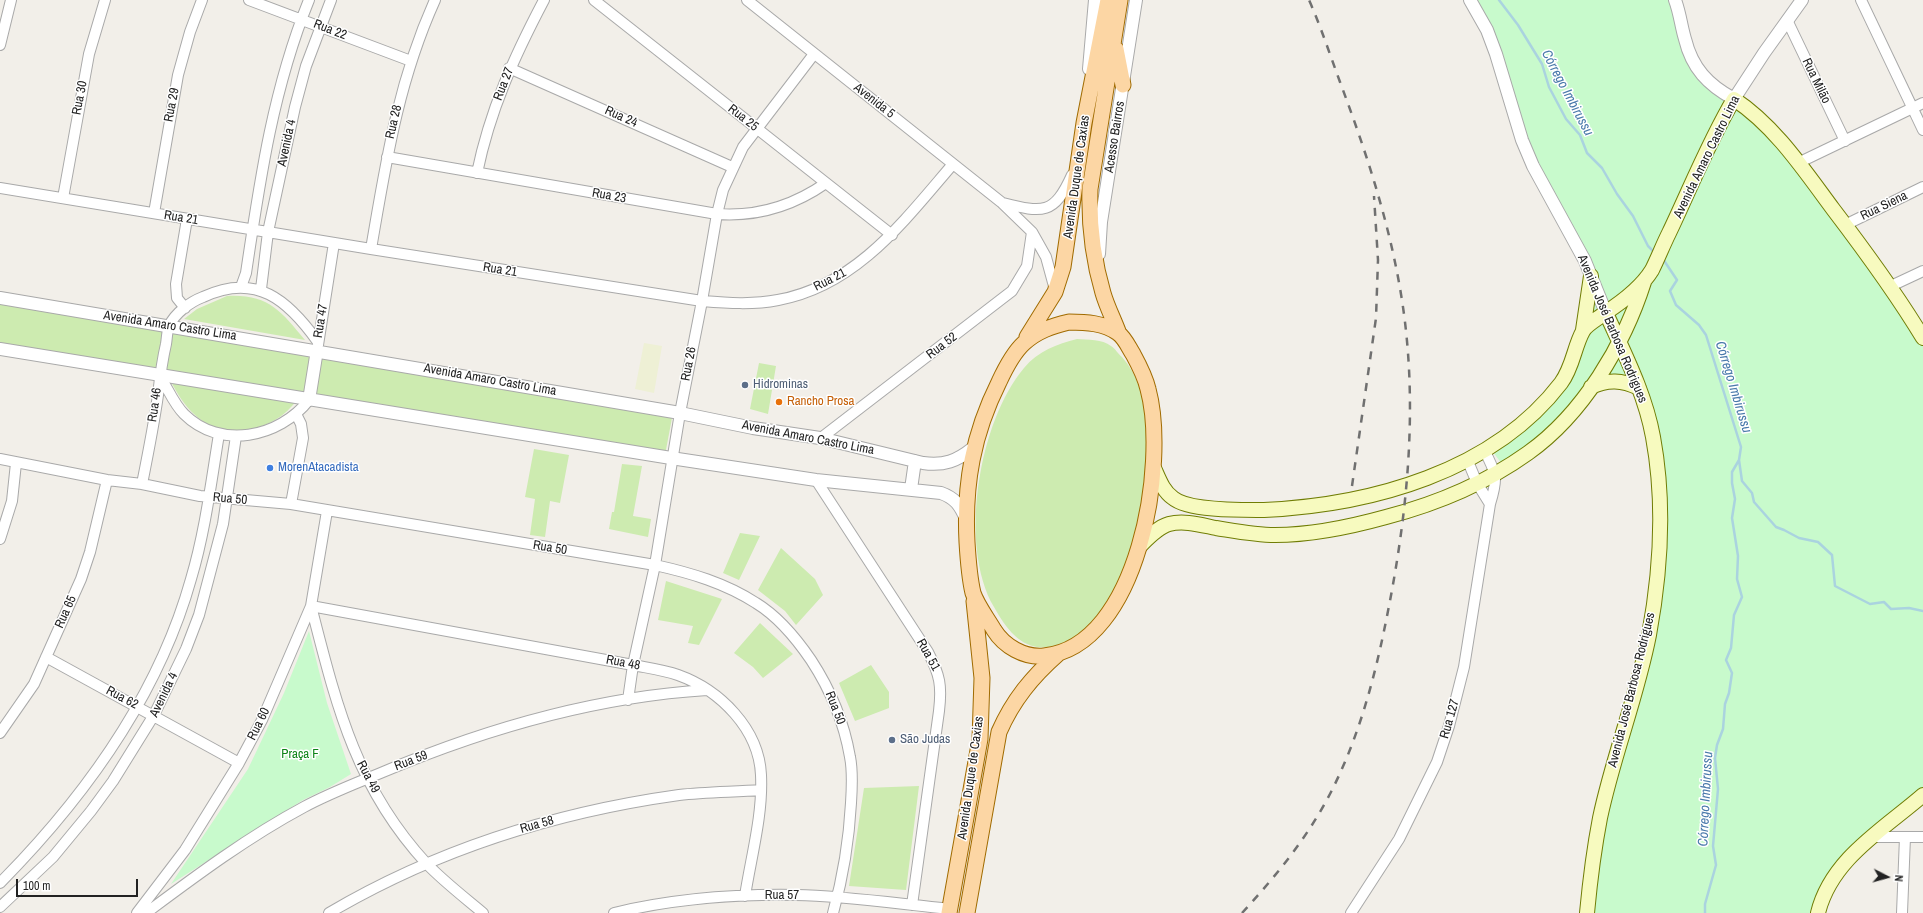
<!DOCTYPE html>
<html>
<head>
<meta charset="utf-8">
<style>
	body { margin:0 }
	#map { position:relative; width:1923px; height:913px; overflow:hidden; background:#f2efe9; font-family:"Archivo Narrow",sans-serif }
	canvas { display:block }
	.north { position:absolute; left:1867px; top:857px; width:40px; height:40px; -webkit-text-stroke:3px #fff; paint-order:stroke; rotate:96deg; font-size:11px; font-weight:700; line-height:16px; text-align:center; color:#222 }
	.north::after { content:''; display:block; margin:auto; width:14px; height:18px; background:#222; clip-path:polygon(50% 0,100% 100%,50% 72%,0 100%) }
	.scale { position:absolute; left:16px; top:879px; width:122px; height:18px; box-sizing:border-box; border:2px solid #222; border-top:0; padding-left:5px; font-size:12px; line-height:14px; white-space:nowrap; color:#222; -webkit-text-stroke:3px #fff; paint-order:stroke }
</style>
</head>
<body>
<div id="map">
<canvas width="1923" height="913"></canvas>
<div class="north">N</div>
<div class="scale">100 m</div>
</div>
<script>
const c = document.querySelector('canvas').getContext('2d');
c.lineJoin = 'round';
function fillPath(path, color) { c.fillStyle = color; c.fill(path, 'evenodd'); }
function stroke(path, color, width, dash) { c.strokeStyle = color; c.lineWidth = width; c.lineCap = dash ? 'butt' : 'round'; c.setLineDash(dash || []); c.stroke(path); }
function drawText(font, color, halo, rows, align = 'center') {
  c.font = font + ' "Archivo Narrow",sans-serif'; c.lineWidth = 3; c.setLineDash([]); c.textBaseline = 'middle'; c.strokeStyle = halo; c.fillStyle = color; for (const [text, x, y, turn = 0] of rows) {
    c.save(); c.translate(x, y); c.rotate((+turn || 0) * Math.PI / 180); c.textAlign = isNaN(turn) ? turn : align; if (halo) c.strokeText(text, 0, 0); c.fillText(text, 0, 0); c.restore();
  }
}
const farmland = new Path2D(`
	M 644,343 L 662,346 L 654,393 L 635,389 Z`);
const grass = new Path2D(`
	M 227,296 C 268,294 280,310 305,340 L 184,319 L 197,309 Z
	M 0,302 L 319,353 L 672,418 L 665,455 L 0,345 Z
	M 1077,339 C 1088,340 1102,339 1111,346 C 1115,348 1118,354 1122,357 C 1153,392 1148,448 1143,491 C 1142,502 1141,514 1139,525 C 1131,558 1116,593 1095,620 C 1086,630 1073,639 1060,644 C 1027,656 1009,634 994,607 C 958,545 979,421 1024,368 C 1038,351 1057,344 1077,339 Z
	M 759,363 L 776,366 L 768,414 L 750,409 Z
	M 170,380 L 296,401 C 274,432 223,442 195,415 C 184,405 177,393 170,380 Z
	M 534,449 L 569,455 L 560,503 L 550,501 L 545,537 L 530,535 L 535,499 L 525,497 Z
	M 622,464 L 642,466 L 633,516 L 651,519 L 648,537 L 609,529 L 612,512 L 614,512 Z
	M 740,533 L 760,536 L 739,580 L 723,573 Z
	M 781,548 L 815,579 L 823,595 L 796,625 L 785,611 L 758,590 Z
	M 666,581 L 722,599 L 699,645 L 688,643 L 693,626 L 658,620 Z
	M 760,623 L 793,654 L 763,678 L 753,667 L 734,653 Z
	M 871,665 L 889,692 L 889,708 L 855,721 L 839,683 Z
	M 919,786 L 906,890 L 849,886 L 864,788 Z`);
const park = new Path2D(`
	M 1468,0 L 1672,0 L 1685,50 L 1728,97 L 1618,344 L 1636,387 L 1624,385 L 1585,390 C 1560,418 1533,443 1502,464 L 1493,452 L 1538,416 L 1563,392 L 1573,377 L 1586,339 L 1588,272 L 1556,211 L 1492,51 Z
	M 1736,102 L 1765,126 L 1923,333 L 1923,802 L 1856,853 L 1818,913 L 1594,913 L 1595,894 L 1605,822 L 1643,674 L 1663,489 L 1625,347 L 1641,309 L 1651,278 Z
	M 309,631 L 327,703 L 351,774 L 330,787 L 303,800 L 171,884 L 248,769 L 284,693 Z`);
const stream = new Path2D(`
	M 1499,0 L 1518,25 L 1542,64 L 1549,87 L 1566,119 L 1580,135 L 1587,153 L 1602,168 L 1617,194 L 1633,216 L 1648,246 L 1654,252
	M 1663,259 L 1677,280 L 1670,291 L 1676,305 L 1699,325 L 1706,335 L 1741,447 L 1739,460 L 1732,472 L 1732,483 L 1735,499 L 1732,518 L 1738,556 L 1737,579 L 1742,597 L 1734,615 L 1731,648 L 1726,660 L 1732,673 L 1729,693 L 1725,704 L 1723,729 L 1717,745 L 1715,758 L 1718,789 L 1713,846 L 1716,865 L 1705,904 L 1705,913
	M 1739,460 L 1742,481 L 1752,493 L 1754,502 L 1776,527 L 1784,530 L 1799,538 L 1818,542 L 1832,555 L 1835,586 L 1870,604 L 1884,602 L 1891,609 L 1909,608 L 1923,611`);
const minor = new Path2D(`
	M 249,0 L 411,61
	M 594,0 L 892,235
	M 747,0 L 1001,202 L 1032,232 L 1046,257 L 1055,290
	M 1861,0 L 1923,130
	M 1787,20 L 1845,141
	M 0,45 L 11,0
	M 509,68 L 732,167
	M 387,157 L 717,214 C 757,217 793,206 826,183
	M 1798,163 L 1923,103
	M 477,173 C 490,110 514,57 544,0
	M 0,188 L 371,249 L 702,301 C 727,303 753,305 778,300 C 856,286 904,221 953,164
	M 63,198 L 89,54 L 105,0
	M 1003,203 C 1043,213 1054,215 1072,175
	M 154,213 L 178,75 L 190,32 L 202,0
	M 1845,225 L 1923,187
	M 371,249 C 386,162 398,82 435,0
	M 1891,286 L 1923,271
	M 241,287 L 246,273 C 260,179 273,89 309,0
	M 261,289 L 268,232 L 295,107 L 306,66 L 331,0
	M 185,308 L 177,298 L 176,284 L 187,219
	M 318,345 L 334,243
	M 159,375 C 168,388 173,403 184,414 C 220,450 279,438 309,400
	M 821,438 L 1012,291 L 1027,266 L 1032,232
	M 0,459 L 107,480 L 142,484 L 200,496 L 291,504 L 655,565 C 691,573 725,583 756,603 C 779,617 796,638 811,660 C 830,689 844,722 850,757 C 853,772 852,788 851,803 C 849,840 843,877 833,913
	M 1467,459 L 1477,483 L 1490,504
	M 816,480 L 928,652 C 940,675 942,686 939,711 L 912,905
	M 142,484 C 148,454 154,424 158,395 C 160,377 162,361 166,344 C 167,338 167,331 169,326 C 175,313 190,302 203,297 C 256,272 288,300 318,342
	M 291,504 L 303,438 L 301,424 L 296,414
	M 0,539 L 12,501 L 16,463
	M 46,657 L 239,763
	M 628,700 L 633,665 L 655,565 L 680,413 L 702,301 L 717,214 L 723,190 L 743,147 L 814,54
	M 0,733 L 34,684 L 81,579 L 90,552 L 107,480
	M 1870,837 L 1923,837
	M 0,883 C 85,797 158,697 191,579 C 205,532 211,483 219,434
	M 0,907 L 53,857 L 91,811 L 113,781 L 154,715 L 186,649 L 199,615 L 223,524 L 236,436
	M 137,913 L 185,850 L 239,763 L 262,720 L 311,606 L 327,511
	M 146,913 C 197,875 248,837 304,807 C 330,793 357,783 383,772 C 485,729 596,697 707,690
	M 329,913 C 436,850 557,812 679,795 C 706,792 734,792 761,790
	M 483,913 C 464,897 443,881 426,863 C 355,786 336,703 311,606 L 633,665 C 648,668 664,670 678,675 C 720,690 759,729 761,775 C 763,815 751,857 745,896
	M 614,913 C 673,899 736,894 796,895 C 847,896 899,904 950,909
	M 1351,913 L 1399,839 L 1437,762 L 1449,726 L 1464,667 L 1490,504 C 1498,478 1497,474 1484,450
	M 1902,913 L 1905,837`);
const tertiary = new Path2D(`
	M 1470,0 L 1487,30 L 1496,54 L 1522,140 L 1533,166 L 1585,261 L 1606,313
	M 1675,0 C 1680,13 1681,26 1685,39 C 1692,68 1708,85 1734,99 L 1764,53 L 1802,0
	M 1089,69 L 1095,0
	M 1099,254 L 1101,222 L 1136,0
	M 0,298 L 680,413 L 753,428 L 820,438 L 923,463 C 944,466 957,461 973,448
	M 0,349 L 671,458 L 816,480 L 941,493 C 955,498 960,505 966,519
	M 309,400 L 317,350
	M 911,489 L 915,461`);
const secondary = new Path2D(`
	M 1583,330 L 1591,276
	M 1591,387 C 1608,379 1622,380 1639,388
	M 1154,468 C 1159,479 1163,491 1173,498 C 1188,511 1243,510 1264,510 C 1371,505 1493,472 1561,383 C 1573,367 1574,347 1583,331 C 1587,324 1599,318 1605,313 C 1622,302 1641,288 1652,270 C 1658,258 1663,245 1669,233 C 1690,189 1709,141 1734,99 C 1775,126 1804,170 1833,209 C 1865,251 1896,293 1923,338
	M 1140,546 C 1148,538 1158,527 1169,524 C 1184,520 1201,525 1216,528 C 1235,531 1255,535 1275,535 C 1313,535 1350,527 1386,517 C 1436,504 1486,483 1528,453 C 1583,414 1624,345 1644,282
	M 1587,913 C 1590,881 1594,849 1600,818 C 1613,756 1637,697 1649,635 C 1661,570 1665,502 1653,437 C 1645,393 1624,353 1606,313
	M 1818,913 C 1831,859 1884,829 1923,795`);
const primary = new Path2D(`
	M 1116,49 L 1123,85
	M 1069,322 C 1086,322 1104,323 1118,333 C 1125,338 1129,348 1133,354 C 1139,365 1145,376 1148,389 C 1168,463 1139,646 1044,656 C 1024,658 1004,646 994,630 C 987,618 977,605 973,593 C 969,576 968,559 967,542 C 964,484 973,434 999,382 C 1005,369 1013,353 1024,343 C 1037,331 1052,326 1069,322 Z
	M 1119,334 C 1114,320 1107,307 1103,293 C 1093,259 1089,224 1090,189 L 1120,0
	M 1027,337 L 1055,292 L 1063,267 L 1084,123 L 1108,0
	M 949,913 L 980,739 L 982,678 L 974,601
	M 967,913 L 999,732 C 1013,700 1032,677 1058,654`);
const rail = new Path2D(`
	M 1352,486 L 1376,318 L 1378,260 L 1374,196
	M 1242,913 C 1276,876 1308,837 1331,792 C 1360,735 1376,673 1388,611 C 1406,520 1416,424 1406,331 C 1397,246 1370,162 1340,82 C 1330,55 1321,27 1309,0`);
const markers = [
	[745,385,4,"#5c6f8a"],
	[779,402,4,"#e8710a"],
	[270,468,4,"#3f7fe0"],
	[892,740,4,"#5c6f8a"]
];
const streetNames = [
	["Rua 22",330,30,21],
	["Rua Milão",1816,81,64],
	["Rua 27",504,84,-69],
	["Rua 30",80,98,-79],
	["Avenida 5",874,101,38],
	["Rua 29",172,105,-79],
	["Rua 24",621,117,24],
	["Rua 25",743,118,38],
	["Rua 28",394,122,-77],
	["Acesso Bairros",1115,137,-81],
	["Avenida 4",287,143,-78],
	["Avenida Amaro Castro Lima",1707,157,-64],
	["Avenida Duque de Caxias",1077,177,-82],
	["Rua 23",609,196,10],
	["Rua Siena",1884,206,-26],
	["Rua 21",181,218,9],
	["Rua 21",500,270,9],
	["Rua 21",830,280,-27],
	["Rua 47",321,321,-81],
	["Avenida Amaro Castro Lima",170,326,9],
	["Avenida José Barbosa Rodrigues",1612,329,67],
	["Rua 52",942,346,-37],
	["Rua 26",689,364,-79],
	["Avenida Amaro Castro Lima",490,380,10],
	["Rua 46",155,405,-82],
	["Avenida Amaro Castro Lima",808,438,11],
	["Rua 50",230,499,5],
	["Rua 50",550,548,9],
	["Rua 65",66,612,-66],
	["Rua 51",928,655,61],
	["Rua 48",623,663,11],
	["Avenida José Barbosa Rodrigues",1632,690,-76],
	["Avenida 4",164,695,-64],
	["Rua 62",122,698,28],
	["Rua 50",835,708,69],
	["Rua 127",1450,719,-74],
	["Rua 60",259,724,-64],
	["Rua 59",411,761,-21],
	["Rua 49",368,777,62],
	["Avenida Duque de Caxias",971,778,-82],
	["Rua 58",537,825,-16],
	["Rua 57",782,896]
];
const serviceNames = [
	["Hidrominas",753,385],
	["São Judas",900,740]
];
const foodNames = [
	["Rancho Prosa",787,402]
];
const shopNames = [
	["MorenAtacadista",278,468]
];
const parkNames = [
	["Praça F",300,755]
];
const waterNames = [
	["Córrego Imbirussu",1567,93,62],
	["Córrego Imbirussu",1733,387,73],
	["Córrego Imbirussu",1706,799,-87]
];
fillPath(farmland, '#eef0d5');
fillPath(grass, '#cdebb0');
fillPath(park, '#c8facc');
stroke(stream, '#aad3df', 2.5);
stroke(minor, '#a9a9a9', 12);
stroke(tertiary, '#a9a9a9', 14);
stroke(secondary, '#707d05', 16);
stroke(primary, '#a06b00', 17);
stroke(minor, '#fff', 10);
stroke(tertiary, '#fff', 12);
stroke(secondary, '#f7fabf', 14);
stroke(primary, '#fcd6a4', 15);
stroke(rail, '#707070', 2.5, [8, 8]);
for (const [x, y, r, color] of markers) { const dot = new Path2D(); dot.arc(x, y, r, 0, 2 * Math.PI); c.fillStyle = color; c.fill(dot); stroke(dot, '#fff', 1.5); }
drawText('13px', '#222', '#fff', streetNames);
drawText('13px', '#4e5e75', '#fff', serviceNames, 'left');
drawText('13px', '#c56008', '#fff', foodNames, 'left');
drawText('13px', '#366cbe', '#fff', shopNames, 'left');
drawText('13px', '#0c8416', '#fff', parkNames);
drawText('italic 14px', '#4a7aab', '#fff', waterNames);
</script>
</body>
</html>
